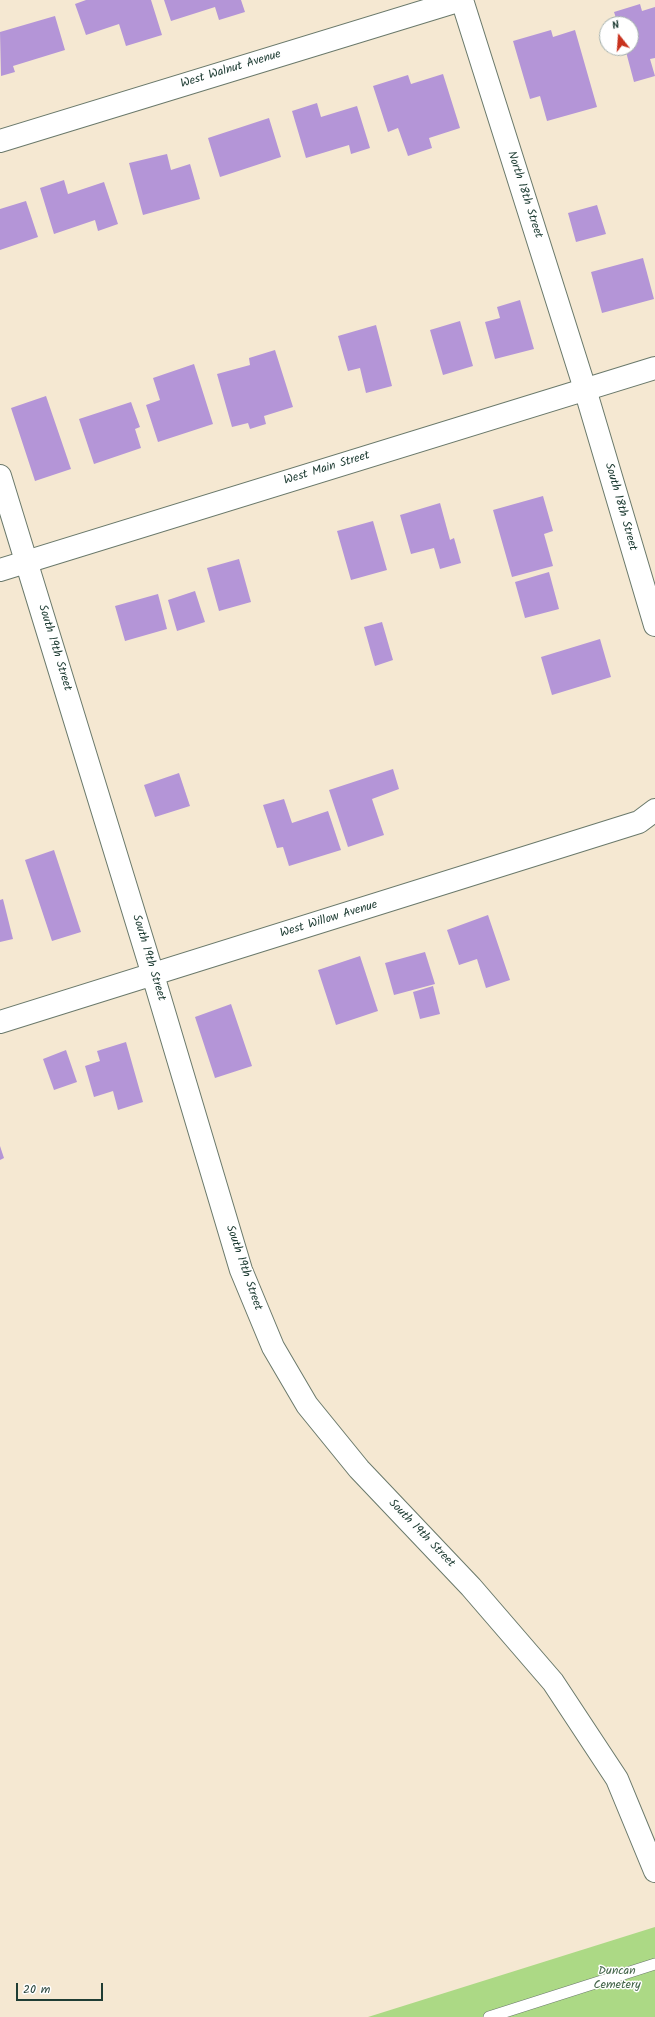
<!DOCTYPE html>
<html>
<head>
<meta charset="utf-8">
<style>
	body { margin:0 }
	#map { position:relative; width:655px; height:2017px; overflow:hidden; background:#f5e8d2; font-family:Kalam,sans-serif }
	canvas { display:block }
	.north { position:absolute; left:599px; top:16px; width:40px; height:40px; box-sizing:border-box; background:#fff; border:1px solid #a5b1ae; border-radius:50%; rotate:343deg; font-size:11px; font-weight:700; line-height:16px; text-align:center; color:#1f3d34 }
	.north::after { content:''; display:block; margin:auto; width:14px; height:18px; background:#c8321e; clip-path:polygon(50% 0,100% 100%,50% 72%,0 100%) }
	.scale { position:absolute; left:16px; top:1983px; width:87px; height:18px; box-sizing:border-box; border:2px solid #1f3d34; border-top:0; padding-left:5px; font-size:12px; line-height:14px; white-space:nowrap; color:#1f3d34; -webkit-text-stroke:3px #fff; paint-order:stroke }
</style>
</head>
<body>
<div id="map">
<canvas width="655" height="2017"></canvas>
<div class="north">N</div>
<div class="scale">20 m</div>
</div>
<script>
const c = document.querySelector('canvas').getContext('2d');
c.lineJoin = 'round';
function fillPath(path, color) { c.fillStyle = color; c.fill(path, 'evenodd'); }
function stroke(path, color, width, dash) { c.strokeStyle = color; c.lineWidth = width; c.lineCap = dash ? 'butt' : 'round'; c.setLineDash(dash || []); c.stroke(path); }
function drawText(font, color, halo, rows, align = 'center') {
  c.font = font + ' Kalam,sans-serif'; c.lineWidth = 3; c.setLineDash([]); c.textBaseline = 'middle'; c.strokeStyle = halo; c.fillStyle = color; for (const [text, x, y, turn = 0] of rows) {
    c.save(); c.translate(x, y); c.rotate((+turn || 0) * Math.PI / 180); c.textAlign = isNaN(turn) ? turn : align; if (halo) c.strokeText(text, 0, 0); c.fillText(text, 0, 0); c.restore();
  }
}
const green = new Path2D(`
	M 655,1927 L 655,2017 L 368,2017 Z`);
const building = new Path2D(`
	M 86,0 L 151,0 L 162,35 L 126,46 L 119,24 L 86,35 L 75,4 Z
	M 164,0 L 241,0 L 245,12 L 219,20 L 215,7 L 171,21 Z
	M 640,4 L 642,11 L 655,7 L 655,58 L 650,59 L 655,76 L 634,82 L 625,48 L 631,48 L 631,24 L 618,24 L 614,12 Z
	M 55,16 L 65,50 L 13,66 L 15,72 L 1,76 L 0,32 Z
	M 551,30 L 553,37 L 575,30 L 597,107 L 547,121 L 540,96 L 530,99 L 513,41 Z
	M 443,74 L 460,128 L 429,138 L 432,148 L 408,156 L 398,128 L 388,132 L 373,86 L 408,75 L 411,84 Z
	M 317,103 L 321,117 L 357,106 L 370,148 L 351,154 L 349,145 L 306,158 L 292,111 Z
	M 269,118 L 281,157 L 220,177 L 208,138 Z
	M 167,154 L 171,170 L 190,164 L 200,199 L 143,215 L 129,163 Z
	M 64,180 L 68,194 L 104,182 L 118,224 L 98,231 L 95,220 L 54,234 L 40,188 Z
	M 26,201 L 38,237 L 0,250 L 0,209 Z
	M 597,205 L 606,234 L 576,242 L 568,213 Z
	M 643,258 L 654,299 L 602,313 L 591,272 Z
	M 520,300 L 534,349 L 495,359 L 485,322 L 500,318 L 497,307 Z
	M 460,321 L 473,366 L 443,375 L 430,330 Z
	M 376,325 L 392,386 L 366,393 L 360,368 L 348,371 L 338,336 Z
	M 275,350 L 293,407 L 264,416 L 266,424 L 250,429 L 248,423 L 232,427 L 217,374 L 250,365 L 249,358 Z
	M 194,364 L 213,424 L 158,442 L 146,405 L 160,400 L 153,378 Z
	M 46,396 L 71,469 L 35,481 L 11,408 Z
	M 131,402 L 140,427 L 135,429 L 141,448 L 94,464 L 79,419 Z
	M 543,496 L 553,531 L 544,534 L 553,566 L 512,577 L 493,510 Z
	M 440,503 L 450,540 L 454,538 L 461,563 L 440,569 L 434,548 L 411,554 L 400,515 Z
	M 373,521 L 387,570 L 351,580 L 337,531 Z
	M 239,559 L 251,602 L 219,611 L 207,568 Z
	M 549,572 L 559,609 L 525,618 L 515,582 Z
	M 195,591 L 205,622 L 177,631 L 168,600 Z
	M 158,594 L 167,629 L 125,641 L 115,606 Z
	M 382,622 L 393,660 L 375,666 L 364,627 Z
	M 600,639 L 611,677 L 552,695 L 541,657 Z
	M 393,769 L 399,789 L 372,799 L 384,835 L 348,847 L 329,790 Z
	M 179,773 L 190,806 L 155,817 L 144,785 Z
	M 284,799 L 292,823 L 328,811 L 341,850 L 289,866 L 283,847 L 277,848 L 263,805 Z
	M 54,850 L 81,932 L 52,941 L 25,860 Z
	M 3,899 L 13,939 L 0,942 L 0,900 Z
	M 488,915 L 510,980 L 486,988 L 477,959 L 459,965 L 447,930 Z
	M 425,952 L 435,984 L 394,995 L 385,963 Z
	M 360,956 L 378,1011 L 336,1025 L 318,970 Z
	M 433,986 L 440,1014 L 420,1019 L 413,992 Z
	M 231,1004 L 252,1066 L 215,1078 L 195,1017 Z
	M 126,1042 L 143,1102 L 118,1110 L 113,1091 L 94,1097 L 85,1066 L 100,1061 L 97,1051 Z
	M 66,1050 L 77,1082 L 54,1090 L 43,1059 Z
	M 0,1146 L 4,1158 L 0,1160 Z`);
const service = new Path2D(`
	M 489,2017 L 655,1964`);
const minor = new Path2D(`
	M 462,0 L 585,389 L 655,625
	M 0,141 L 461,0
	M 0,476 L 153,975 L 241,1270 L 273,1347 L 307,1405 L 359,1469 L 471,1587 L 553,1682 L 617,1779 L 655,1871
	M 0,1022 L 639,822 L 655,810`);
const tertiary = new Path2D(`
	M 0,570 L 655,368`);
const streetNames = [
	["West Walnut Avenue",231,70,-17],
	["North 18th Street",524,195,72],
	["West Main Street",327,469,-17],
	["South 18th Street",620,507,74],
	["South 19th Street",54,648,73],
	["West Willow Avenue",329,920,-17],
	["South 19th Street",148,958,73],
	["South 19th Street",243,1268,71],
	["South 19th Street",421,1534,46]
];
const parkNames = [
	["Duncan",617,1972],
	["Cemetery",617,1986]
];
fillPath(green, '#acd985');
fillPath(building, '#b495d7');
stroke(service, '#6a796b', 12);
stroke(minor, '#6a796b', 24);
stroke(tertiary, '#6a796b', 24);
stroke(service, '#fff', 11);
stroke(minor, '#fff', 22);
stroke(tertiary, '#fff', 22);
drawText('12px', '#1f3d34', '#fff', streetNames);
drawText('12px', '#426448', '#fff', parkNames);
</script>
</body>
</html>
